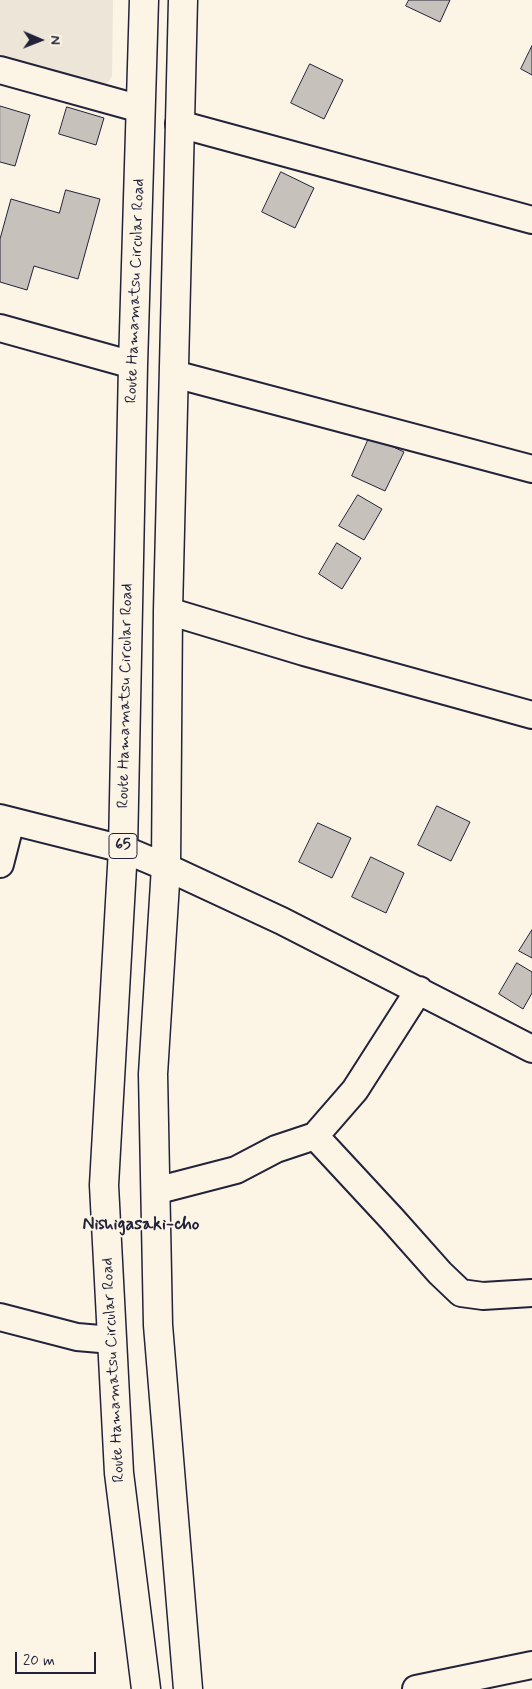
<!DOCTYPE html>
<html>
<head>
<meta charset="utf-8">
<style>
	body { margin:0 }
	#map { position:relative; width:532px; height:1689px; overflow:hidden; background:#fcf5e5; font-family:Mynerve,sans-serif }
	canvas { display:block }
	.north { position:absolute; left:15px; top:15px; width:50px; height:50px; -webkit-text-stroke:4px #fcf5e5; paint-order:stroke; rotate:91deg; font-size:14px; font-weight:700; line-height:20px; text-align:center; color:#22223b }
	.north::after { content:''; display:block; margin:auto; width:18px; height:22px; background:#22223b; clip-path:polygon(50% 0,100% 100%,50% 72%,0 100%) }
	.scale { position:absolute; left:15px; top:1652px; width:81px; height:22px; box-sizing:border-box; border:2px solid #22223b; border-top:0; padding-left:6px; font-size:15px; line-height:18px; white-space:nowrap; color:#22223b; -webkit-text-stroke:4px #fcf5e5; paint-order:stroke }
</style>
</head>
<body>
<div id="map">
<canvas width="532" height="1689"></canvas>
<div class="north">N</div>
<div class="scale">20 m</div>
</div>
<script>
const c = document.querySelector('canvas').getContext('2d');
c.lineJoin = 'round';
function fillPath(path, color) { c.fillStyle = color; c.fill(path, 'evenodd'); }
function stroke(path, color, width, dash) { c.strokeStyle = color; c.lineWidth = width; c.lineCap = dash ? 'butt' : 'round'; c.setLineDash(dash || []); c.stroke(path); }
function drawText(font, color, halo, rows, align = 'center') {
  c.font = font + ' Mynerve,sans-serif'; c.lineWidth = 4; c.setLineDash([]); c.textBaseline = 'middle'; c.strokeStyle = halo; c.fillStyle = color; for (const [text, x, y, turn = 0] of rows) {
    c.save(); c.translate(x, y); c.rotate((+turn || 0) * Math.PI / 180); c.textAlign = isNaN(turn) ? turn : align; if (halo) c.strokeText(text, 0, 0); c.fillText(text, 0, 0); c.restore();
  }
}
const built = new Path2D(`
	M 0,0 L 113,0 L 112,76 L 106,85 L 0,57 Z`);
const building = new Path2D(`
	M 409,0 L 450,0 L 440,22 L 406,6 Z
	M 532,46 L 532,75 L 521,69 Z
	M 310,64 L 343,80 L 324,119 L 291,103 Z
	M 0,106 L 30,115 L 15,166 L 0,162 Z
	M 67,107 L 104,118 L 96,145 L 59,134 Z
	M 281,172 L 314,188 L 295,228 L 262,212 Z
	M 66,190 L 100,199 L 78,279 L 34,266 L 27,290 L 0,282 L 0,239 L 11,199 L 59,213 Z
	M 370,436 L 404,452 L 385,491 L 352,476 Z
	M 358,495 L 382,509 L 364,540 L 339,526 Z
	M 337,543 L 361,558 L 342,589 L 319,574 Z
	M 437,806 L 470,822 L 451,861 L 418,845 Z
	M 318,823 L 351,838 L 332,878 L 299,862 Z
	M 371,857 L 404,873 L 386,913 L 352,897 Z
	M 532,930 L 532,958 L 519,951 Z
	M 517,963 L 532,972 L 532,993 L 523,1009 L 499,994 Z`);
const minor = new Path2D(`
	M 0,70 L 141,109
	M 179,124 L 532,220
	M 0,328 L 133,365
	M 174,374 L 532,469
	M 168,611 L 304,652 L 532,715
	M 0,818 L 123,849 L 166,867 L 282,921 L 532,1049
	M 0,864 L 11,821
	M 315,1136 L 392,1219 L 440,1273 L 461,1293 L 483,1296 L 532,1293
	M 155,1191 L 236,1170 L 276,1149 L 315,1136 L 355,1090 L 419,990
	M 0,1317 L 77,1337 L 112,1340
	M 416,1689 L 532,1665`);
const primary = new Path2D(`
	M 144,0 L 133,365 L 123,849 L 104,1185 L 119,1473 L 146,1689
	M 183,0 L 168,611 L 166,867 L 153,1074 L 158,1325 L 188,1689`);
const shields = [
	[123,846,28]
];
const shieldNames = [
	["65",123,846]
];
const streetNames = [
	["Route Hamamatsu Circular Road",136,291,-88],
	["Route Hamamatsu Circular Road",126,696,-89],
	["Route Hamamatsu Circular Road",114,1370,-93]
];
const neighbourhoodNames = [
	["Nishigasaki-cho",141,1225]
];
fillPath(built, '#ece5d8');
fillPath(building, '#c6c1bb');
stroke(building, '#22223b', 1);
stroke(minor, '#22223b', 30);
stroke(primary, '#22223b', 31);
stroke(minor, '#fcf5e5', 26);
stroke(primary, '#fcf5e5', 28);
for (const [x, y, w] of shields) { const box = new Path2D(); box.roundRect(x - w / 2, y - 12.5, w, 25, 4); c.fillStyle = '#fcf5e5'; c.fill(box); stroke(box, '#22223b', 1); }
drawText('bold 15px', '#22223b', null, shieldNames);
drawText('16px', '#22223b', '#fcf5e5', streetNames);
drawText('bold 18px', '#22223b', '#fcf5e5', neighbourhoodNames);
</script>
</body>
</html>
